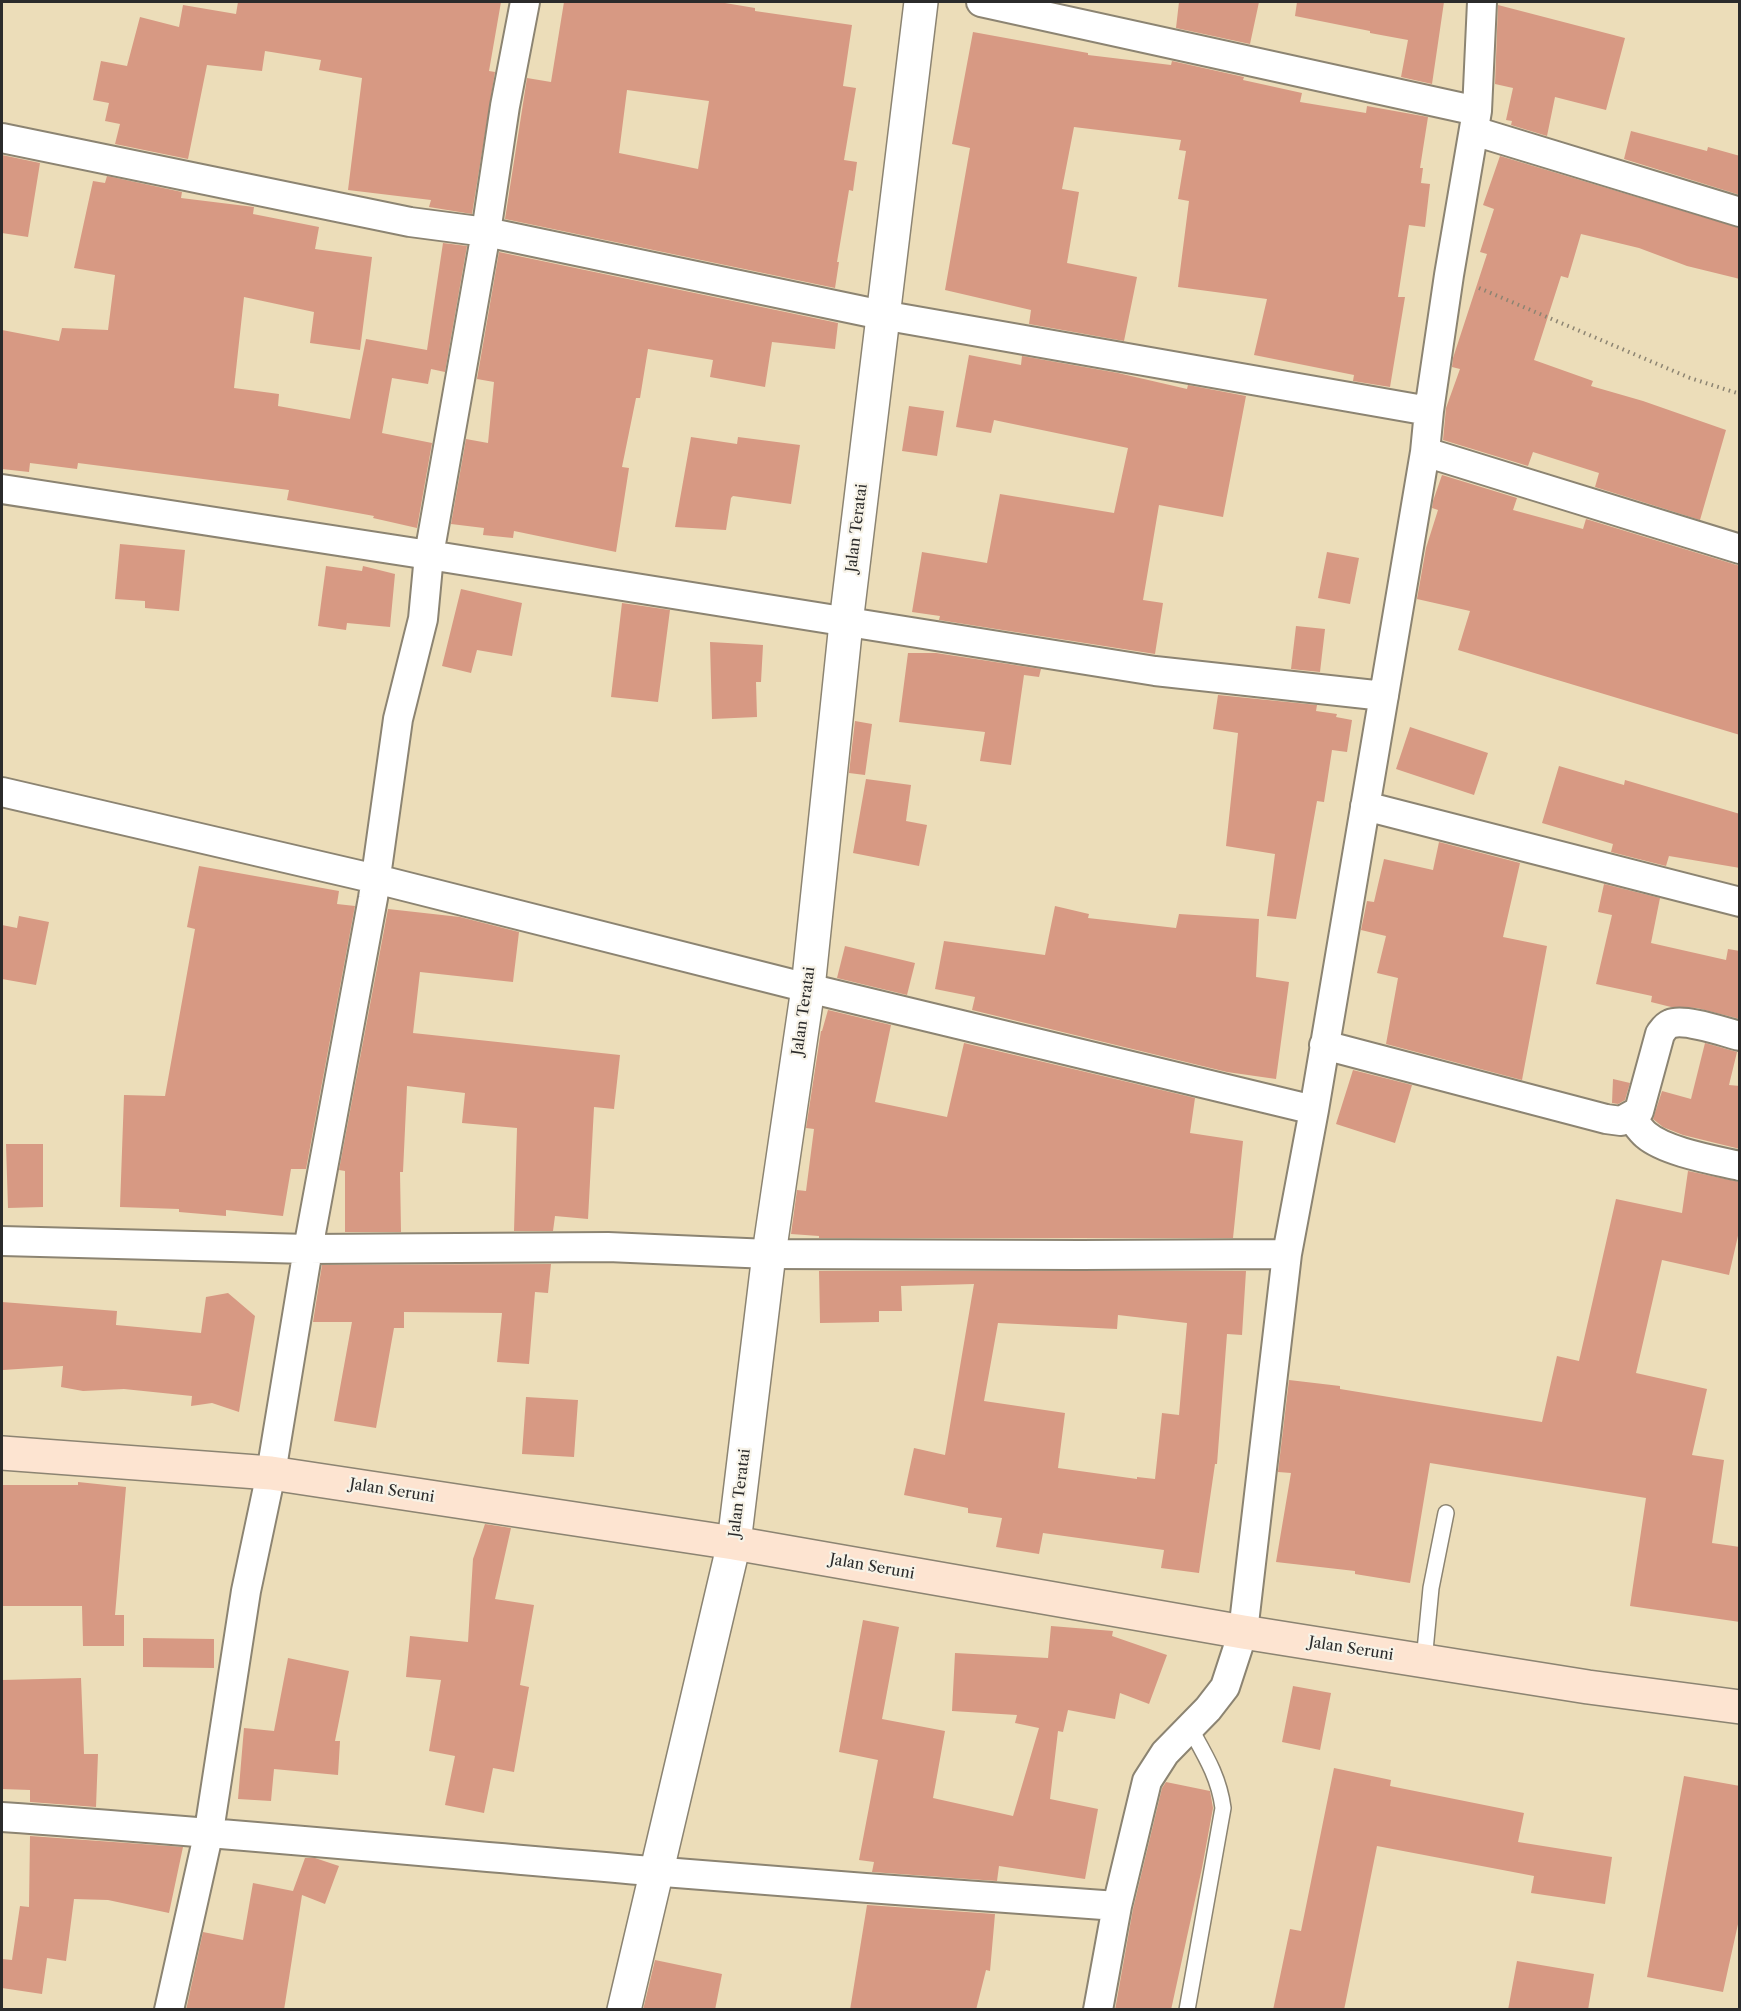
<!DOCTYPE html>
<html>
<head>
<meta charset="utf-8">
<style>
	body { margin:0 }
	#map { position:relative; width:1741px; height:2011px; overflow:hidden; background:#ecddb9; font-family:"Libre Caslon Text",serif }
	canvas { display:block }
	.frame { position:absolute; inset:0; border:3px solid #2b2b2b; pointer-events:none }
</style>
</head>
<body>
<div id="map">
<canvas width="1741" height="2011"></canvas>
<div class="frame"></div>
</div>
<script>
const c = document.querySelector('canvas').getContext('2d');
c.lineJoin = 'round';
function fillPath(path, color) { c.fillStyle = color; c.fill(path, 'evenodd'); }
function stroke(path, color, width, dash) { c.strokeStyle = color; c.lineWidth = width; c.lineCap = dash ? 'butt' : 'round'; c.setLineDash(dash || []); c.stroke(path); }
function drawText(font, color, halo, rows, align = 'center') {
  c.font = font + ' "Libre Caslon Text",serif'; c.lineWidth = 4.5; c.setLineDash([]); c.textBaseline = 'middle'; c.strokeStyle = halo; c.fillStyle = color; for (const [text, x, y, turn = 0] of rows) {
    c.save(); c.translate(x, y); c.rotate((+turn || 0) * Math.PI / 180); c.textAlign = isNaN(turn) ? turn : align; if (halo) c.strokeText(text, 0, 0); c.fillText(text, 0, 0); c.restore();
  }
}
const building = new Path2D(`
	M 238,2 L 501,2 L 489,71 L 495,72 L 472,214 L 429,207 L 431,200 L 348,190 L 362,78 L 319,70 L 321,60 L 265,51 L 262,71 L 207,65 L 188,159 L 115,144 L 120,124 L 105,121 L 109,103 L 93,100 L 101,61 L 127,66 L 140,17 L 179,27 L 183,5 L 236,14 Z
	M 564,2 L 719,2 L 755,8 L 755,11 L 852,25 L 843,86 L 856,88 L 844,160 L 857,162 L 853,191 L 849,190 L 837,262 L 839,262 L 835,288 L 505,219 L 527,78 L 551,82 ZM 627,90 L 709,101 L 698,169 L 619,153 Z
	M 1179,2 L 1259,2 L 1250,44 L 1176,28 Z
	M 1297,2 L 1444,2 L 1432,84 L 1401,77 L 1408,40 L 1370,33 L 1370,31 L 1295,16 Z
	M 1498,5 L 1625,38 L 1606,110 L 1555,97 L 1547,136 L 1511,125 L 1512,121 L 1506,120 L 1513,88 L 1495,84 Z
	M 973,32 L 1088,53 L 1088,55 L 1171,65 L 1172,61 L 1244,77 L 1243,80 L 1302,93 L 1300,102 L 1366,113 L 1367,106 L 1428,117 L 1420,168 L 1423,168 L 1421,183 L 1430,184 L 1425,227 L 1409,225 L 1398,297 L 1405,297 L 1390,387 L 1353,381 L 1354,375 L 1254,355 L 1267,299 L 1178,287 L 1189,201 L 1178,199 L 1186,151 L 1179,150 L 1181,140 L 1074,127 L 1062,189 L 1079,192 L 1067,263 L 1137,277 L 1124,341 L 1029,324 L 1031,310 L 945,290 L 970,148 L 952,144 Z
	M 1631,131 L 1707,151 L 1708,147 L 1740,156 L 1740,195 L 1624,159 Z
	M 2,155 L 40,163 L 28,237 L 2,233 Z
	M 1500,156 L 1740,228 L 1740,279 L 1687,266 L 1639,248 L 1581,234 L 1568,278 L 1561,276 L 1534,360 L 1593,381 L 1591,386 L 1643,401 L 1726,430 L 1700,520 L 1595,487 L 1599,473 L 1533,452 L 1528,466 L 1443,440 L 1446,408 L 1460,369 L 1452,367 L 1453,358 L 1487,254 L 1480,252 L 1494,209 L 1483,205 Z
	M 107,176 L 182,192 L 181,198 L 254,207 L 253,214 L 319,227 L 315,249 L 372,257 L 360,350 L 310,343 L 314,312 L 244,297 L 234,388 L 279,394 L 278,406 L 350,419 L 366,339 L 427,350 L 443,243 L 467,246 L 445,372 L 431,369 L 428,384 L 392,378 L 382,433 L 432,443 L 417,528 L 373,518 L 374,516 L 287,500 L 289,490 L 78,463 L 77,469 L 30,463 L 29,472 L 2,469 L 2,330 L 59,341 L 62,328 L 108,330 L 115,275 L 74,268 L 93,181 L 105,183 Z
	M 499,252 L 838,323 L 835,349 L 772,342 L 765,387 L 710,377 L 713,360 L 648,349 L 640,398 L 636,398 L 622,467 L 629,468 L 616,552 L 514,531 L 513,538 L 483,535 L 484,528 L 451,524 L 466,439 L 488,443 L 494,382 L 477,379 Z
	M 969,355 L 1021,365 L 1022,356 L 1118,373 L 1187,389 L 1188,385 L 1246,396 L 1223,517 L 1159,505 L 1143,600 L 1163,603 L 1155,654 L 939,620 L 940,616 L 912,612 L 922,552 L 987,563 L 1000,494 L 1114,513 L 1128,448 L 994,420 L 991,433 L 956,427 Z
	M 909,406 L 944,411 L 937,456 L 902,451 Z
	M 691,437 L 737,444 L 738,437 L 800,445 L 791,504 L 733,496 L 731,498 L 726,530 L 675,527 Z
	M 1442,475 L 1517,498 L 1513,510 L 1583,529 L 1586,519 L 1740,566 L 1740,735 L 1458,650 L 1470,611 L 1417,599 L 1426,548 L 1438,510 L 1432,508 L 1433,501 Z
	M 120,544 L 185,550 L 179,611 L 145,608 L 145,601 L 115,599 Z
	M 1327,552 L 1359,558 L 1350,604 L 1318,598 Z
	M 326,566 L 362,571 L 363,566 L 395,574 L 390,627 L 347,623 L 346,630 L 318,626 Z
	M 461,589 L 522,603 L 512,656 L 477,650 L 471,673 L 442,666 Z
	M 622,603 L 670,610 L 658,702 L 611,697 Z
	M 1296,626 L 1325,629 L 1320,672 L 1291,669 Z
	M 710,642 L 763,645 L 761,682 L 756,682 L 757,717 L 712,719 Z
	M 908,653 L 936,653 L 1041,669 L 1039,677 L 1024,675 L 1011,765 L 980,761 L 985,732 L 899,722 Z
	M 1218,695 L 1317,705 L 1316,711 L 1337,714 L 1336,717 L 1352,720 L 1347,752 L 1332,750 L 1324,802 L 1317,801 L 1296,919 L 1267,916 L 1275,854 L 1226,846 L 1238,733 L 1213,729 Z
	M 855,721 L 872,724 L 865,775 L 849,773 Z
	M 1410,727 L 1488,753 L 1474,795 L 1396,769 Z
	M 1559,766 L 1624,785 L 1625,780 L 1740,814 L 1740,868 L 1669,856 L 1666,866 L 1611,852 L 1613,844 L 1542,823 Z
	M 866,779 L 911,785 L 906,821 L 927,825 L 919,866 L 853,853 Z
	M 1439,842 L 1520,863 L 1503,937 L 1547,946 L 1522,1080 L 1386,1044 L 1398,978 L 1377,973 L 1386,936 L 1361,930 L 1367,901 L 1374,902 L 1384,859 L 1433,870 Z
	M 199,866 L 339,891 L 337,904 L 355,906 L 306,1169 L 291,1169 L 283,1216 L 226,1210 L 226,1216 L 179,1212 L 179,1209 L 120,1207 L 124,1095 L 165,1096 L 195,929 L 187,927 Z
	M 1604,884 L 1660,898 L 1651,943 L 1726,960 L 1728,949 L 1740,951 L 1740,1019 L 1697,1008 L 1671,1007 L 1651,1002 L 1652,996 L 1596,984 L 1612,915 L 1598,912 Z
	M 1055,906 L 1089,914 L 1088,918 L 1176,928 L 1179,914 L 1259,919 L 1256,977 L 1289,982 L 1276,1079 L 1227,1072 L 972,1010 L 975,997 L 935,989 L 944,941 L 1045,955 Z
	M 388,909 L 460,917 L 519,932 L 513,982 L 420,972 L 413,1033 L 620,1055 L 614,1109 L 594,1107 L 588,1219 L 555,1216 L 553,1231 L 514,1231 L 517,1128 L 462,1123 L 465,1093 L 407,1086 L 403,1172 L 400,1172 L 401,1232 L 345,1232 L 345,1171 L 339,1170 Z
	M 19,916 L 49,922 L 36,985 L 2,979 L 2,925 L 17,928 Z
	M 845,946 L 915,963 L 907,995 L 837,978 Z
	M 828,1010 L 891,1025 L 875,1102 L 947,1117 L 964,1043 L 1195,1098 L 1190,1133 L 1243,1141 L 1233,1238 L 819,1238 L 819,1236 L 791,1234 L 797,1190 L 806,1191 L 814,1129 L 806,1128 L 821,1031 L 822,1031 Z
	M 1705,1043 L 1737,1052 L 1729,1085 L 1740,1086 L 1740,1149 L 1683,1135 L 1663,1127 L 1653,1119 L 1662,1091 L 1691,1099 Z
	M 1353,1070 L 1412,1085 L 1395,1143 L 1336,1124 Z
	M 1613,1079 L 1630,1083 L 1625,1100 L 1618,1104 L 1612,1103 Z
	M 6,1144 L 43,1144 L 43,1207 L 8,1208 Z
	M 1688,1171 L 1740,1182 L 1740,1227 L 1729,1275 L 1662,1260 L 1636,1373 L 1707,1389 L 1692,1455 L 1724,1460 L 1712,1543 L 1740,1547 L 1740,1622 L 1630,1606 L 1646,1498 L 1430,1463 L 1410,1583 L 1355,1574 L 1355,1571 L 1276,1562 L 1291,1473 L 1278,1472 L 1289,1380 L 1340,1386 L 1340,1389 L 1542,1422 L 1557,1356 L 1579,1361 L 1616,1199 L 1682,1213 Z
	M 551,1264 L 548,1293 L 535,1292 L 529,1364 L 497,1362 L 502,1313 L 404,1312 L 404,1328 L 394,1328 L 376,1428 L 334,1421 L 352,1322 L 313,1322 L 322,1265 Z
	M 819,1271 L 1246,1271 L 1242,1335 L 1227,1334 L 1217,1464 L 1215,1464 L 1199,1573 L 1161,1568 L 1164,1550 L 1043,1533 L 1039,1554 L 996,1547 L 1002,1518 L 968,1513 L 968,1508 L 904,1495 L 914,1448 L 945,1455 L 974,1284 L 901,1286 L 902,1311 L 879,1311 L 879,1322 L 820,1323 ZM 1118,1315 L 1187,1323 L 1179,1415 L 1162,1413 L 1155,1479 L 1137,1477 L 1137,1479 L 1058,1468 L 1065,1413 L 984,1401 L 998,1323 L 1117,1329 Z
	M 228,1293 L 255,1316 L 239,1412 L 212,1403 L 191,1406 L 192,1396 L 124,1389 L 83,1391 L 61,1387 L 63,1366 L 3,1370 L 2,1302 L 117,1311 L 116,1325 L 201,1333 L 206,1297 Z
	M 526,1397 L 578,1400 L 574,1457 L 522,1454 Z
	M 78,1482 L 126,1487 L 115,1615 L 124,1615 L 124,1646 L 83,1646 L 82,1606 L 2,1606 L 2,1485 L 78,1485 Z
	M 485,1524 L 511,1528 L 495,1599 L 534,1605 L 520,1685 L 529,1687 L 514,1772 L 493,1768 L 484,1813 L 445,1805 L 455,1756 L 429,1751 L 441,1680 L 406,1677 L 410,1636 L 468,1642 L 473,1559 Z
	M 863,1620 L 899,1627 L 882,1719 L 945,1731 L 933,1798 L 1013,1816 L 1039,1728 L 1015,1723 L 1017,1715 L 952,1711 L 955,1653 L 1048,1658 L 1051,1626 L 1113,1631 L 1112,1636 L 1167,1655 L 1149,1704 L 1120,1693 L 1115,1719 L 1068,1710 L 1063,1732 L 1058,1731 L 1050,1799 L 1098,1809 L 1085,1879 L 999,1866 L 997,1881 L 872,1872 L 874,1862 L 859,1860 L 878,1760 L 839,1752 Z
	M 143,1638 L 214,1639 L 214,1668 L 143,1667 Z
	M 288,1658 L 349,1671 L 335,1741 L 340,1741 L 338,1775 L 274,1769 L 271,1801 L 238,1799 L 244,1728 L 274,1731 Z
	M 81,1678 L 84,1754 L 98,1754 L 96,1807 L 30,1802 L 30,1790 L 2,1789 L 2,1680 Z
	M 1293,1686 L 1331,1693 L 1320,1750 L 1282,1742 Z
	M 1334,1768 L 1391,1780 L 1390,1786 L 1524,1813 L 1518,1842 L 1612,1857 L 1605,1904 L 1531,1893 L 1534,1876 L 1377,1846 L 1344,2010 L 1273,2010 L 1290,1929 L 1301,1931 Z
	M 1684,1776 L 1740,1786 L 1740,1915 L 1723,1992 L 1647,1977 Z
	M 1166,1782 L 1210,1791 L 1213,1808 L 1202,1868 L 1171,2010 L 1115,2010 L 1133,1909 L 1162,1788 Z
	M 30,1836 L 183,1847 L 169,1913 L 108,1900 L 74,1899 L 66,1961 L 47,1958 L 42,1994 L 2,1988 L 2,1959 L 12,1960 L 20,1906 L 29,1907 Z
	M 305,1858 L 315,1858 L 339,1866 L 325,1904 L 302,1895 L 284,2010 L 186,2010 L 203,1932 L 243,1940 L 253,1883 L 293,1891 Z
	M 867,1905 L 995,1914 L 990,1971 L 986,1970 L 976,2010 L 850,2010 Z
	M 655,1960 L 722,1974 L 715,2010 L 643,2010 Z
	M 1517,1961 L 1594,1974 L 1588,2010 L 1508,2010 Z`);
const path = new Path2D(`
	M 1479,288 L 1690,378 L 1740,394`);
const service = new Path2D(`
	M 1424,1661 L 1431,1588 L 1446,1513
	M 1187,2010 L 1223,1808 C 1219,1777 1205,1755 1190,1728`);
const minor = new Path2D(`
	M 981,2 L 1477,111
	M 1474,131 L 1740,212
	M 2,138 L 410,222 L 486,232 L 882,315 L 1429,411
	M 1425,452 L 1740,549
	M 2,489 L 429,555 L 1155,671 L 1384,696
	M 2,792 L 376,879 L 808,988 L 1314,1110
	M 1365,806 L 1740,902
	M 1324,1045 L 1606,1119 L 1621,1121 L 1639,1111 L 1660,1034 C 1663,1030 1665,1026 1670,1024 C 1684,1018 1724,1032 1740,1036
	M 1631,1117 C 1636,1123 1640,1130 1646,1135 C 1666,1152 1714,1160 1740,1166
	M 2,1241 L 308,1249 L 608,1247 L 769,1254 L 1081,1255 L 1287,1254
	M 2,1817 C 218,1832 435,1853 651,1871 C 806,1884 962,1895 1117,1906
	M 169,2010 L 209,1831 L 246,1591 L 271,1473 L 308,1249 L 373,898 L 398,719 L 423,619 L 429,555 L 486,232 L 505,106 L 525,2
	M 1098,2010 L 1117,1906 L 1147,1781 L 1165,1753 L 1208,1709 L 1225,1687 L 1243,1632 L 1287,1254 L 1314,1110 L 1425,452 L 1429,411 L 1449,275 L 1477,111 L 1482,2`);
const tertiary = new Path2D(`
	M 624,2010 L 734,1543 L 769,1254 L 808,988 L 846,623 L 921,2`);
const secondary = new Path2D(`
	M 2,1453 L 271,1473 L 734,1543 L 1243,1632 L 1588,1687 L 1740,1707`);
const streetNames = [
	["Jalan Teratai",857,528,-83],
	["Jalan Teratai",804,1011,-82],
	["Jalan Seruni",392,1491,9],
	["Jalan Teratai",740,1493,-83],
	["Jalan Seruni",872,1567,10],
	["Jalan Seruni",1351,1649,9]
];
fillPath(building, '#d79983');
stroke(service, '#8c8472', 18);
stroke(minor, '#8c8472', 32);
stroke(tertiary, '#8c8472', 36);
stroke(secondary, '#8c8472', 36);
stroke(path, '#8c8472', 4, [1.5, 4.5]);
stroke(service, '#fff', 15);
stroke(minor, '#fff', 28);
stroke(tertiary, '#fff', 33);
stroke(secondary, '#fde4d1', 33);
drawText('15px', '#2b2b2b', '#f7f3e8', streetNames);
</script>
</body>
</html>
